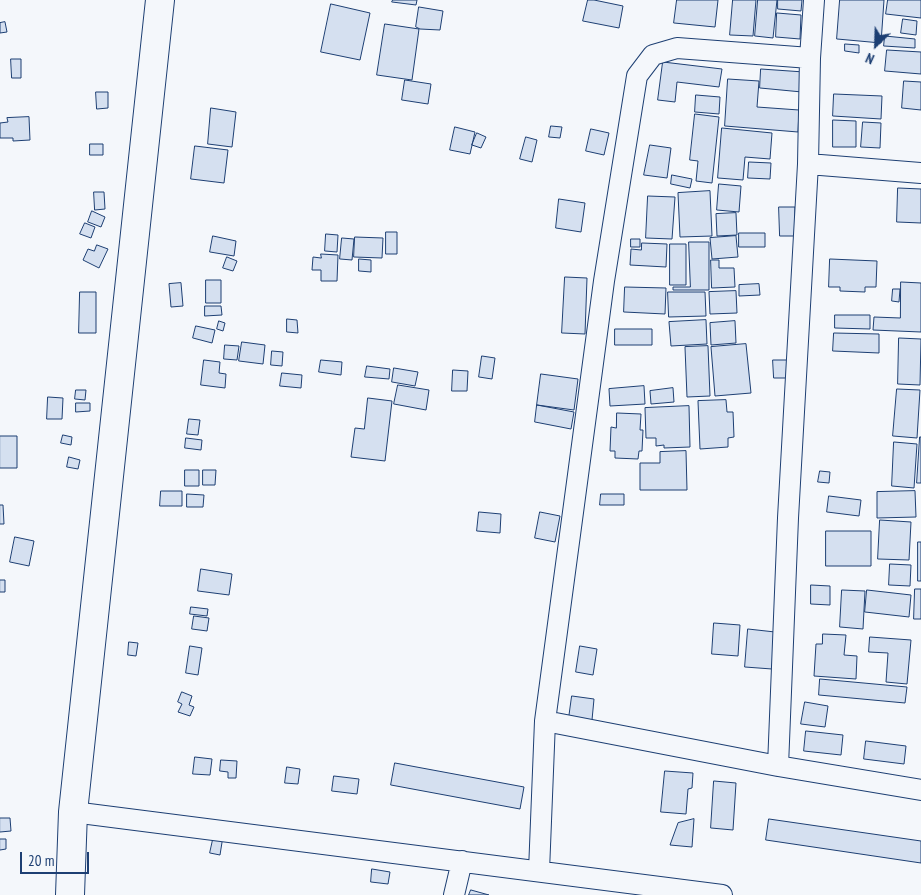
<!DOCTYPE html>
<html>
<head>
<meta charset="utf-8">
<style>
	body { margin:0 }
	#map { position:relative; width:921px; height:895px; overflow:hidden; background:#f4f7fb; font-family:"PT Sans Narrow",sans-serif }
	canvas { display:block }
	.north { position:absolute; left:851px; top:20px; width:50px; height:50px; -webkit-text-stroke:4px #f4f7fb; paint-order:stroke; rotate:204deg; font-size:14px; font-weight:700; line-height:20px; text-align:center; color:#1d3f73 }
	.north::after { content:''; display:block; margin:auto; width:18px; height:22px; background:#1d3f73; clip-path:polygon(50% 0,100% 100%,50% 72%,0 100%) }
	.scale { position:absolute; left:20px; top:852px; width:69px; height:22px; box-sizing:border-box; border:2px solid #1d3f73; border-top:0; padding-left:6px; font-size:15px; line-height:18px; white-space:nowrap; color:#1d3f73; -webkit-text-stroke:4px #f4f7fb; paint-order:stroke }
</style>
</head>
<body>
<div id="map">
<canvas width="921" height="895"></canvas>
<div class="north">N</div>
<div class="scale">20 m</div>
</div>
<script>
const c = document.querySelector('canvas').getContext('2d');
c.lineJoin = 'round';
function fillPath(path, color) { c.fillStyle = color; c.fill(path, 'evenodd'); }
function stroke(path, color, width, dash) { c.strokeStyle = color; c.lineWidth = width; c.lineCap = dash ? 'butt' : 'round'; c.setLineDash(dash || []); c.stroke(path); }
const building = new Path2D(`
	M 393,0 L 417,0 L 416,5 L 392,2 Z
	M 588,0 L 594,0 L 623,6 L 619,28 L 583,21 Z
	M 677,0 L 718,0 L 715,27 L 674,23 Z
	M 733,0 L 756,0 L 753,36 L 730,35 Z
	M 758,0 L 777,0 L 773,38 L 755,36 Z
	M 778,0 L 802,0 L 801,11 L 778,9 Z
	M 840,0 L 884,0 L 881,43 L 837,39 Z
	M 888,0 L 921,0 L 921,18 L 886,14 Z
	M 331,4 L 370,13 L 360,60 L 321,52 Z
	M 419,7 L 443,11 L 440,30 L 420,29 L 416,27 Z
	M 777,13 L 801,15 L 800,39 L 776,37 Z
	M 903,19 L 917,21 L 916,35 L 901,33 Z
	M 5,22 L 7,32 L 0,33 L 0,23 Z
	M 385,24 L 419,29 L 412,80 L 377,75 Z
	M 885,36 L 915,39 L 915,48 L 884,46 Z
	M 845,44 L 859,45 L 859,53 L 845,51 Z
	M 887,50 L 921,52 L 921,74 L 885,71 Z
	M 11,59 L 21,59 L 21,78 L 12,78 Z
	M 663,62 L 722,69 L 719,87 L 677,82 L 675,102 L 658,100 Z
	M 761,69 L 804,72 L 802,92 L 760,88 Z
	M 728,79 L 759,81 L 757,107 L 799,110 L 798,132 L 725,126 Z
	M 405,80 L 431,84 L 428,104 L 402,100 Z
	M 904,81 L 921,82 L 921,110 L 902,108 Z
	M 96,92 L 108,92 L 108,108 L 97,109 Z
	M 834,94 L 882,96 L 881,119 L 833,116 Z
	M 696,95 L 720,97 L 719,114 L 695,112 Z
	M 211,108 L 236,112 L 232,147 L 208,144 Z
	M 695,114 L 719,117 L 712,183 L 696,181 L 698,161 L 690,160 Z
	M 29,117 L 30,140 L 13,141 L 13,138 L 0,138 L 0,123 L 8,122 L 7,118 Z
	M 833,120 L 856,121 L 856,147 L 833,147 Z
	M 863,122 L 881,123 L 880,148 L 861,147 Z
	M 551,126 L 562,127 L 560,138 L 549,137 Z
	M 455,127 L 475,132 L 470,154 L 450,150 Z
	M 722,128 L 772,133 L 770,159 L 745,157 L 743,180 L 718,178 Z
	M 591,129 L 609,133 L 604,155 L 586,151 Z
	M 477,133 L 486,137 L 481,148 L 472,145 Z
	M 526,137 L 537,140 L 532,162 L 520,159 Z
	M 90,144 L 103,144 L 103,155 L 90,155 Z
	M 650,145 L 671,148 L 667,178 L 644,175 Z
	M 195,146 L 228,150 L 224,183 L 191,179 Z
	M 749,162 L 771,163 L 770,179 L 748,178 Z
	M 672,175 L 692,179 L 690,188 L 671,184 Z
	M 719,184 L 741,186 L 739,212 L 717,210 Z
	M 898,188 L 921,189 L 921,223 L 897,222 Z
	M 710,191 L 712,236 L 680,237 L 678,193 Z
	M 94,192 L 104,192 L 105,209 L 95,210 Z
	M 648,196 L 675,197 L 672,239 L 646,238 Z
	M 559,199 L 585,203 L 581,232 L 556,228 Z
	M 779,207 L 795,207 L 795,236 L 780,236 Z
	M 92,211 L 105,217 L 101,227 L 88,222 Z
	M 736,213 L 737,235 L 717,236 L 716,214 Z
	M 85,223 L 95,227 L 91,238 L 80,234 Z
	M 386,232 L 397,232 L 397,254 L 386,254 Z
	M 739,233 L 765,233 L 765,247 L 739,247 Z
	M 326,234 L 338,235 L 337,252 L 325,251 Z
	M 213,236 L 236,241 L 234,256 L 210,252 Z
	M 736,236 L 738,257 L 712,259 L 710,238 Z
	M 355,237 L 383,238 L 382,258 L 354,257 Z
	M 342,238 L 354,239 L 352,260 L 340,259 Z
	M 631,239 L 640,239 L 640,247 L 631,247 Z
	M 689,242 L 709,242 L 709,290 L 673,290 L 673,287 L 690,287 Z
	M 642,243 L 667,244 L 666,267 L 630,265 L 631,249 L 641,250 Z
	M 670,244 L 686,244 L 686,285 L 670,285 Z
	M 97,245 L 108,249 L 99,268 L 83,260 L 88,249 L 94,251 Z
	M 321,254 L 338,255 L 337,281 L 321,281 L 321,270 L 312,270 L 313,257 L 321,258 Z
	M 227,257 L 237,261 L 233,271 L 223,268 Z
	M 359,259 L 371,260 L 371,272 L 359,271 Z
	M 830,259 L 877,261 L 876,287 L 865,287 L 865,292 L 840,291 L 840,287 L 829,287 Z
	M 711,260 L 719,260 L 719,268 L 734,268 L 735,287 L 712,288 Z
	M 565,277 L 587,278 L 585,334 L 562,333 Z
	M 206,280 L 221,280 L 221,303 L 206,303 Z
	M 901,282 L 921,283 L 921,332 L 873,330 L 874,317 L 900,318 Z
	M 181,283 L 183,306 L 171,307 L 169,284 Z
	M 759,284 L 760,295 L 739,296 L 739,285 Z
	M 625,287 L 666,288 L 665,314 L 624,312 Z
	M 893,289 L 900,289 L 899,302 L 892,301 Z
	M 736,291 L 737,313 L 710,314 L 709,292 Z
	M 80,292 L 96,292 L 96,333 L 79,333 Z
	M 668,292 L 705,292 L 706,316 L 669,317 Z
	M 205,306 L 221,306 L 222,315 L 205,316 Z
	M 835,315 L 870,315 L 870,329 L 835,328 Z
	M 287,319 L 297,320 L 298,333 L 287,332 Z
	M 706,320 L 707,344 L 671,346 L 669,322 Z
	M 219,321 L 225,323 L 223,331 L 217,329 Z
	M 735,321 L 736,343 L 711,345 L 710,323 Z
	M 196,326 L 215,330 L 212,343 L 193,338 Z
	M 615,329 L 652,329 L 652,345 L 615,345 Z
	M 834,333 L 879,334 L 879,353 L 833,351 Z
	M 899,338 L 921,339 L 920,385 L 898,384 Z
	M 242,342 L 265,345 L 263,364 L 239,361 Z
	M 746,344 L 751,393 L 715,396 L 711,347 Z
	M 225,345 L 239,346 L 237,360 L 224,359 Z
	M 708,346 L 710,396 L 687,397 L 685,347 Z
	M 272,351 L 283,352 L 282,366 L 271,365 Z
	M 482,356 L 495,358 L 492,379 L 479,377 Z
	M 204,360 L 220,362 L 219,373 L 226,374 L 225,388 L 201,385 Z
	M 321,360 L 342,362 L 341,375 L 319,372 Z
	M 773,360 L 790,360 L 791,378 L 774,378 Z
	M 367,366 L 390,369 L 389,379 L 365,377 Z
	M 394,368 L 418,372 L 415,386 L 392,382 Z
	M 453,370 L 468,371 L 467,391 L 452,391 Z
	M 282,373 L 302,375 L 301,388 L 280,386 Z
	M 541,374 L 578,379 L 574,410 L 537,405 Z
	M 398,385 L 429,390 L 426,410 L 394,404 Z
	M 644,386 L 645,404 L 610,406 L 609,389 Z
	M 673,388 L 674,402 L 651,404 L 650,391 Z
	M 897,389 L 920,390 L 917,438 L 893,436 Z
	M 76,390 L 86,390 L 85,400 L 75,399 Z
	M 48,397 L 63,398 L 62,419 L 47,419 Z
	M 368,398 L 392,401 L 385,461 L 351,457 L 355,428 L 364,429 Z
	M 726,400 L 727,412 L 733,412 L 734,437 L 728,438 L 728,447 L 700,449 L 698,401 Z
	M 76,403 L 90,403 L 90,411 L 76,412 Z
	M 537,405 L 574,412 L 571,429 L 535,422 Z
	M 689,406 L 690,447 L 664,448 L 664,445 L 656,446 L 656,438 L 646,438 L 645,408 Z
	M 617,413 L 641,414 L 640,430 L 643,430 L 642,451 L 639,451 L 638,459 L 615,458 L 615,451 L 610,451 L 611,427 L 616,428 Z
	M 189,419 L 200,420 L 198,435 L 187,434 Z
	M 63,435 L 72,437 L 71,445 L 61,443 Z
	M 0,436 L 17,436 L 17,468 L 0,468 Z
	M 920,437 L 921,437 L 921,483 L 917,483 Z
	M 186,438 L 202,440 L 201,450 L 185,448 Z
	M 894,442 L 917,444 L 914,488 L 892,486 Z
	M 686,451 L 687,490 L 640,490 L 640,463 L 660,463 L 660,452 Z
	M 69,457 L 80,460 L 78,469 L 67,467 Z
	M 185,470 L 199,470 L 199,486 L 185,486 Z
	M 203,470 L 216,470 L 215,485 L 203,485 Z
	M 820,471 L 830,472 L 829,483 L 818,482 Z
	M 161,491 L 182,491 L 182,506 L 160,506 Z
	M 915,491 L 916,517 L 877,518 L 877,492 Z
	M 187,494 L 204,495 L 203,507 L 187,507 Z
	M 601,494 L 624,494 L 624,505 L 600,505 Z
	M 829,496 L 861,500 L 859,516 L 827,512 Z
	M 0,505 L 3,505 L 4,524 L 0,524 Z
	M 479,512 L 501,514 L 500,533 L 477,531 Z
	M 540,512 L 560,516 L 555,542 L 535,538 Z
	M 880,520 L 911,522 L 909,560 L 878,559 Z
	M 826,531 L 871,531 L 871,566 L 826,566 Z
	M 15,537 L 34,541 L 29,566 L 10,562 Z
	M 918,542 L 921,542 L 921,581 L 918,581 Z
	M 890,564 L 911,565 L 910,586 L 889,585 Z
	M 201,569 L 232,574 L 229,595 L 198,591 Z
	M 0,580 L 5,580 L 5,592 L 0,592 Z
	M 811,585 L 830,586 L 830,605 L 811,604 Z
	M 915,589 L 921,589 L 921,619 L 914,619 Z
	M 842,590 L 865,591 L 863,629 L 840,627 Z
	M 867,590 L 911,595 L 909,617 L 865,612 Z
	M 191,607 L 208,609 L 207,616 L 190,614 Z
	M 194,616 L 209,618 L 207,631 L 192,629 Z
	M 714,623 L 740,625 L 738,656 L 712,654 Z
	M 748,629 L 775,632 L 772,669 L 745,667 Z
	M 823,634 L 846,635 L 844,655 L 857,656 L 856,679 L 814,676 L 816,644 L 822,644 Z
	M 870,637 L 911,640 L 907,684 L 886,682 L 888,653 L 869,652 Z
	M 129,642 L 138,643 L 136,656 L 128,655 Z
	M 190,646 L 202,648 L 198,675 L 186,673 Z
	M 580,646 L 597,649 L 593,675 L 576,672 Z
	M 820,679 L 907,687 L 905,703 L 819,695 Z
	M 182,692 L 192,696 L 189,705 L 194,707 L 190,716 L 178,712 L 182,704 L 178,702 Z
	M 572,696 L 594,699 L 592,720 L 569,718 Z
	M 805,702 L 828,706 L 825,727 L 801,724 Z
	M 806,731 L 843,735 L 841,755 L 804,751 Z
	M 866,741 L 906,746 L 904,764 L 864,759 Z
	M 195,757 L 212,759 L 210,775 L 193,774 Z
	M 221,760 L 237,761 L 236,778 L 228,778 L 228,772 L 220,771 Z
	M 395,763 L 524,787 L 520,809 L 391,785 Z
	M 287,767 L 300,769 L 298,784 L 285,783 Z
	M 665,771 L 693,773 L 692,788 L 688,789 L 686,814 L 661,812 Z
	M 334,776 L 359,779 L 357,794 L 332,791 Z
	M 714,781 L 736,783 L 733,830 L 711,828 Z
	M 0,818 L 10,818 L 11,831 L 0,832 Z
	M 694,819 L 692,847 L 670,845 L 678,823 Z
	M 769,819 L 921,841 L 921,863 L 766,840 Z
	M 214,835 L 223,836 L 220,855 L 210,853 Z
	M 0,839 L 6,839 L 6,849 L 0,850 Z
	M 372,869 L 390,872 L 388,884 L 371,882 Z
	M 471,890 L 489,895 L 469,895 Z`);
const minor = new Path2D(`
	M 808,164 L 921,173
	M 545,721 L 778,766 L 921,790
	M 778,766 L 788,518 L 808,164 L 810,58 L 814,0
	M 73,812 L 722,895
	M 539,871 L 545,721 L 604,281 L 637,76 L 653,55 L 677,48 L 810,58
	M 454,895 L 462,861`);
const trunk = new Path2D(`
	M 70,895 L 73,812 L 160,0`);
fillPath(building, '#d5e0f0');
stroke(building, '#1d3f73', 1);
stroke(minor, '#1d3f73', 22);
stroke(trunk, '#1d3f73', 30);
stroke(minor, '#f4f7fb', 20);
stroke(trunk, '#f4f7fb', 28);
</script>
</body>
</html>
